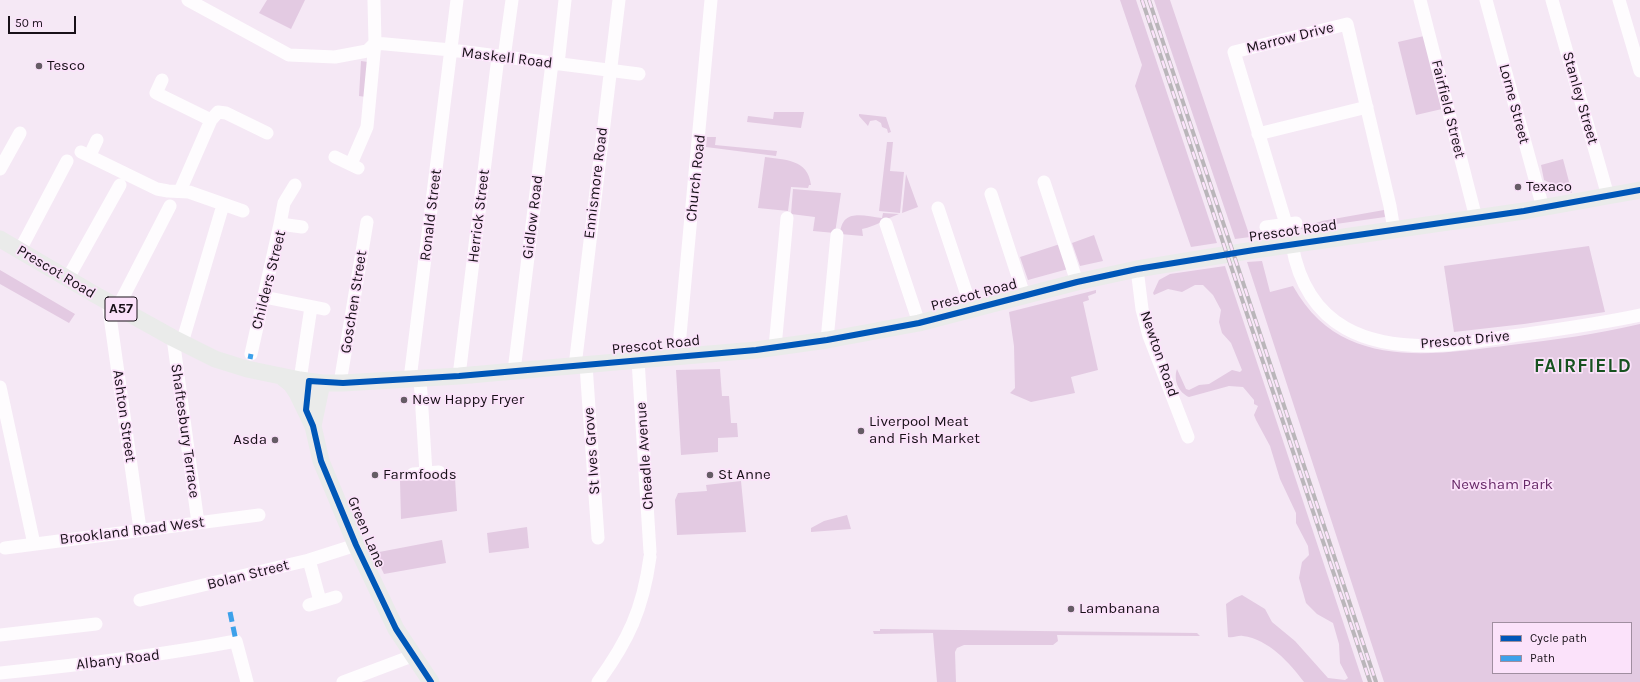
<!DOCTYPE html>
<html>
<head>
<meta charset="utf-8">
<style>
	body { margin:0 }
	#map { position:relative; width:1640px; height:682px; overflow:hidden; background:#f5e8f5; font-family:Karla,sans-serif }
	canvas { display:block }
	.legend { position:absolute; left:1492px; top:622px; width:140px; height:52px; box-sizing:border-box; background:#fbe2fa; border:1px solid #a08ea0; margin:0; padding:5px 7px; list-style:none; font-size:12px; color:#181018 }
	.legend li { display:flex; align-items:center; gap:8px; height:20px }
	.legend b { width:20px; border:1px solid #a08ea0 }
	.scale { position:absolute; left:8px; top:16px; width:68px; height:18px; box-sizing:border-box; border:2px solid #181018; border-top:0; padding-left:5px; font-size:12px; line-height:14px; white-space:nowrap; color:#181018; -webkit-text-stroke:3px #fbe2fa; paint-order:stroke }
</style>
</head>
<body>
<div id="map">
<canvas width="1640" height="682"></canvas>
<ul class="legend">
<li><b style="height:5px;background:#0057b8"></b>Cycle path</li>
<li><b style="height:5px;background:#3da1ea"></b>Path</li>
</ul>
<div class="scale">50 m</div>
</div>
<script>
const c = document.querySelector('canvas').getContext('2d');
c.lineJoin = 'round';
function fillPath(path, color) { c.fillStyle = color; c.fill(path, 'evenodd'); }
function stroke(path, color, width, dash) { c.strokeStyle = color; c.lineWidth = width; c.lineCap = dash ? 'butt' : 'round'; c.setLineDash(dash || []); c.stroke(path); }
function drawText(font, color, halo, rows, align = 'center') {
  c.font = font + ' Karla,sans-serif'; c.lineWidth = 3.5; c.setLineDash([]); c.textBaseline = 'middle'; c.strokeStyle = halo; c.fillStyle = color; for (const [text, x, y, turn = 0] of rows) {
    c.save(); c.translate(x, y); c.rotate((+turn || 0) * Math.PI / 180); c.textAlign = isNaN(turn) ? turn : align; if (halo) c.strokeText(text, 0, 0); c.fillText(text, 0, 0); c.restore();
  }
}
const green = new Path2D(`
	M 267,0 L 305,0 L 291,29 L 259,13 Z
	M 1120,0 L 1136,0 L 1217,243 L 1191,247 L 1135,86 L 1142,65 Z
	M 1154,0 L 1170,0 L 1250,237 L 1235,239 Z
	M 1424,36 L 1442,109 L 1416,115 L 1398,42 Z
	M 361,61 L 368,62 L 366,97 L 359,96 Z
	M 774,112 L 804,112 L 801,128 L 747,122 L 748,116 L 773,119 Z
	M 859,114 L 886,117 L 891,132 L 888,133 L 887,129 L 882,127 L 881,123 L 876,120 L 870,121 L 868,126 L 859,116 Z
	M 707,137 L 716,137 L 715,145 L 777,151 L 776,156 L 706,147 Z
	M 887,142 L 893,142 L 890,171 L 904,172 L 900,213 L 879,211 Z
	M 765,157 C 785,160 808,159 811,185 L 809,185 L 808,188 L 791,187 L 788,211 L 758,208 Z
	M 1563,159 L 1572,193 L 1544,180 L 1541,165 Z
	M 906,174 L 918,207 L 902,213 Z
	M 793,189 L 841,193 L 835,233 L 813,231 L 815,217 L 791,214 Z
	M 1384,210 L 1385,217 L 1301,229 L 1301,228 L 1322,221 Z
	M 883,213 L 899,214 C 885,219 877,226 862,229 L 863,236 L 840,234 C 842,208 863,216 882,218 Z
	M 1094,235 L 1103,261 L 1080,266 L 1072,243 Z
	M 1060,244 L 1068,269 L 1028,280 L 1020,257 Z
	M 1589,246 L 1605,312 L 1524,324 L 1454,332 L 1444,266 Z
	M 1262,261 L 1270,292 L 1293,286 C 1340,371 1430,355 1511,345 C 1554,340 1598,334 1640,324 L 1640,682 L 1384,682 L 1247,262 ZM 1493,623 L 1631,623 L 1631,673 L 1493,673 Z
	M 1225,266 L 1363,682 L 1304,682 C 1290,663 1268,639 1243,636 C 1238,635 1234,638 1228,637 L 1226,604 L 1235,598 L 1242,595 L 1265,609 L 1272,622 L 1295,641 L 1328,678 L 1345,680 L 1348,678 L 1340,663 L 1339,644 L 1333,623 L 1317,614 L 1306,603 L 1299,578 L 1302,562 L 1309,555 L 1308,546 L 1296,523 L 1296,513 L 1280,479 L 1270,446 L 1256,420 L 1254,415 L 1258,406 L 1254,404 L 1254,400 L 1243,387 L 1229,386 L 1189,397 C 1179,393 1173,380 1177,369 L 1186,389 L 1189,390 L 1199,385 L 1209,384 L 1232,370 L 1240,372 L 1242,370 L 1231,343 L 1222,333 L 1219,322 L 1221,310 L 1213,295 L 1203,285 L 1195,285 L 1182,292 L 1168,289 L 1154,295 L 1153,293 L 1159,280 L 1170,274 Z
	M 0,270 L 75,314 L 69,323 L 0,284 Z
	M 1096,290 L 1096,293 L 1088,296 L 1089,300 L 1083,302 L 1098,370 L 1071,377 L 1075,393 L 1031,402 L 1010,393 L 1015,388 L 1014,346 L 1009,312 Z
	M 720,369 L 722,396 L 729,396 L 731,423 L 737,423 L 738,437 L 718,438 L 718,452 L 681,455 L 676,370 Z
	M 455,478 L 457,511 L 401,519 L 400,481 Z
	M 741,481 L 746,532 L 677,535 L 675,500 L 678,493 L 707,491 L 706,485 Z
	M 847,515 L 851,529 L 811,532 L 811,528 L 824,521 Z
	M 527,527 L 529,548 L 489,553 L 487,533 Z
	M 442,540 L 446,563 L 384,574 L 374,553 Z
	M 880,629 L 1197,633 L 1200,636 L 1057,635 L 1058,641 L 1053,645 L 964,645 L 957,648 L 955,652 L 956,682 L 937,682 L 933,633 L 874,634 L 873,631 L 880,631 Z`);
const minor = new Path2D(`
	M 188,0 L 289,55 L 335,57 L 367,51 L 375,43 L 451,50 L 639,74
	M 1420,0 L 1476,218
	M 1486,0 L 1543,208
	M 1552,0 L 1608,196
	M 1619,0 L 1640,71
	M 504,58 L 512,0
	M 558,64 L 565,0
	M 162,80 L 156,93 L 211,120
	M 1258,134 L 1367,107
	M 81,152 L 157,189 L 168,191 L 189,192 L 243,211
	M 90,155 L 97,140
	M 335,157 L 358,168
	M 351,164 L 367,127 L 375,43 L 374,0
	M 0,169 L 20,133
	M 1044,182 L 1077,282
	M 180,191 L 211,120 L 218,112 L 226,113 L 267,133
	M 991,194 L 1024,295
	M 938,208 L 972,310
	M 280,224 L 284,203 L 295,185
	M 886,224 L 919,323
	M 1286,224 L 1234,52 L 1347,24 L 1390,206 L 1394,230
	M 1266,227 L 1296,223
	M 1292,245 C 1307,328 1368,350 1446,345 C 1468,343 1490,339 1512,336 C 1554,330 1598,324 1640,315
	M 20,250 L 67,161
	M 1137,269 L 1142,309 L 1149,336 L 1188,437
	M 68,278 L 120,185
	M 264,297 L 324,309
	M 108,302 L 140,529
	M 118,307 L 170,206
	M 173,338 L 198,523
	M 827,340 L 837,235
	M 182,343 L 223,205
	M 775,347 L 787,218
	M 251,354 L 280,224 L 302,227
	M 678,357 L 711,0
	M 638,360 L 650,552
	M 586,365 L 598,538
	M 575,366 L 619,0
	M 514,371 L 552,63
	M 459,376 L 498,57
	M 420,378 L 426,473
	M 410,379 L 457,0
	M 300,380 L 311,307
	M 340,383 L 367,222
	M 0,387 L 34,544
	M 413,474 L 439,472
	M 5,548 L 259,515
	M 309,560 L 320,601
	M 140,600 L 309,560 L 356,545
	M 309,605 L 336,597
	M 0,635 L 96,624
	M 0,673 C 79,665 158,656 236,641 L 247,682
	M 343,682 L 412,656
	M 598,682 C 628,641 643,609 650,557`);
const major = new Path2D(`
	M 0,239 L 94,294 L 173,338 L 215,359 L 247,369 L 300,380 L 322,383 L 343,383 L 459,376 L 638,360 L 756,350 L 827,340 L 919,323 L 1077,282 L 1137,269 L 1254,250 L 1524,211 L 1640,190
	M 281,376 L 291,384 L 297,393 L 313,426 L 321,461 L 356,545 L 396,629 L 431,682
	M 313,426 L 322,383`);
const rail = new Path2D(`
	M 1142,0 L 1370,682
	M 1149,0 L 1376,682`);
const quiet = new Path2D(`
	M 250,359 L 251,354
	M 230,612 L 236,641`);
const cycleway = new Path2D(`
	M 431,682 L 396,629 L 356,545 L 321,461 L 313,426 L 306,410 L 309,381 L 343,383 L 459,376 L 756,350 L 827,340 L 919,323 L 1077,282 L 1137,269 L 1254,250 L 1524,211 L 1640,190`);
const markers = [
	[39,66,4,"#655c65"],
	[1518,187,4,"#655c65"],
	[404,400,4,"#655c65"],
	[861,431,4,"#655c65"],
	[275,440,4,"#655c65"],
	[375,475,4,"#655c65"],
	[710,475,4,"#655c65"],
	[1071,609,4,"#655c65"]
];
const shields = [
	[121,309,32]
];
const shieldNames = [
	["A57",121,309]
];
const streetNames = [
	["Marrow Drive",1290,38,-14],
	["Maskell Road",507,58,7],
	["Stanley Street",1580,98,74],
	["Lorne Street",1514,104,75],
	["Fairfield Street",1448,109,76],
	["Church Road",696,178,-84],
	["Ennismore Road",596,183,-83],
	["Ronald Street",431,215,-83],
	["Herrick Street",479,216,-83],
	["Gidlow Road",533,217,-83],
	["Prescot Road",1293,231,-8],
	["Prescot Road",56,272,31],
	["Childers Street",269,280,-76],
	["Prescot Road",974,295,-15],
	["Goschen Street",354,302,-81],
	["Prescot Drive",1465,340,-5],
	["Prescot Road",656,345,-6],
	["Newton Road",1159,354,71],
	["Ashton Street",124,416,82],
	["Shaftesbury Terrace",185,431,82],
	["St Ives Grove",592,451,-94],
	["Cheadle Avenue",645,456,-94],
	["Brookland Road West",132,531,-7],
	["Green Lane",366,532,67],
	["Bolan Street",248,575,-14],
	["Albany Road",118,660,-7]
];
const poiNames = [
	["Tesco",47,66],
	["Texaco",1526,187],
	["New Happy Fryer",412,400],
	["Liverpool Meat",869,422],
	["and Fish Market",869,439],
	["Asda",267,440,"right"],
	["Farmfoods",383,475],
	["St Anne",718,475],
	["Lambanana",1079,609]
];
const parkNames = [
	["Newsham Park",1502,485]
];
const districtNames = [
	["FAIRFIELD",1583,367]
];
fillPath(green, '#e3cae2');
stroke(minor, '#fefcfe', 13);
stroke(major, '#eaebea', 17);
stroke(rail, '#bab6ba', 4);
stroke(rail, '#fbe2fa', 2.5, [8]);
stroke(quiet, '#3da1ea', 5, [10, 5]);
stroke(cycleway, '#0057b8', 6);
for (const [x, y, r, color] of markers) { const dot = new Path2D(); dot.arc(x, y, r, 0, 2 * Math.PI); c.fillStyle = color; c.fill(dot); stroke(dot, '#fbe2fa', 1.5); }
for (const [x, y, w] of shields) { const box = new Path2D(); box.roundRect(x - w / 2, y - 12, w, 24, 3); c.fillStyle = '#fbe2fa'; c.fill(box); stroke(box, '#181018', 1); }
drawText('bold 14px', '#181018', null, shieldNames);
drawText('15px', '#181018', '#fbe2fa', streetNames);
drawText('15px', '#181018', '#fbe2fa', poiNames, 'left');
drawText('15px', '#682a69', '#fbe2fa', parkNames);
c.letterSpacing = '1px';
drawText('bold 19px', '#175220', '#fbe2fa', districtNames);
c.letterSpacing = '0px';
</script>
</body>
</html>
